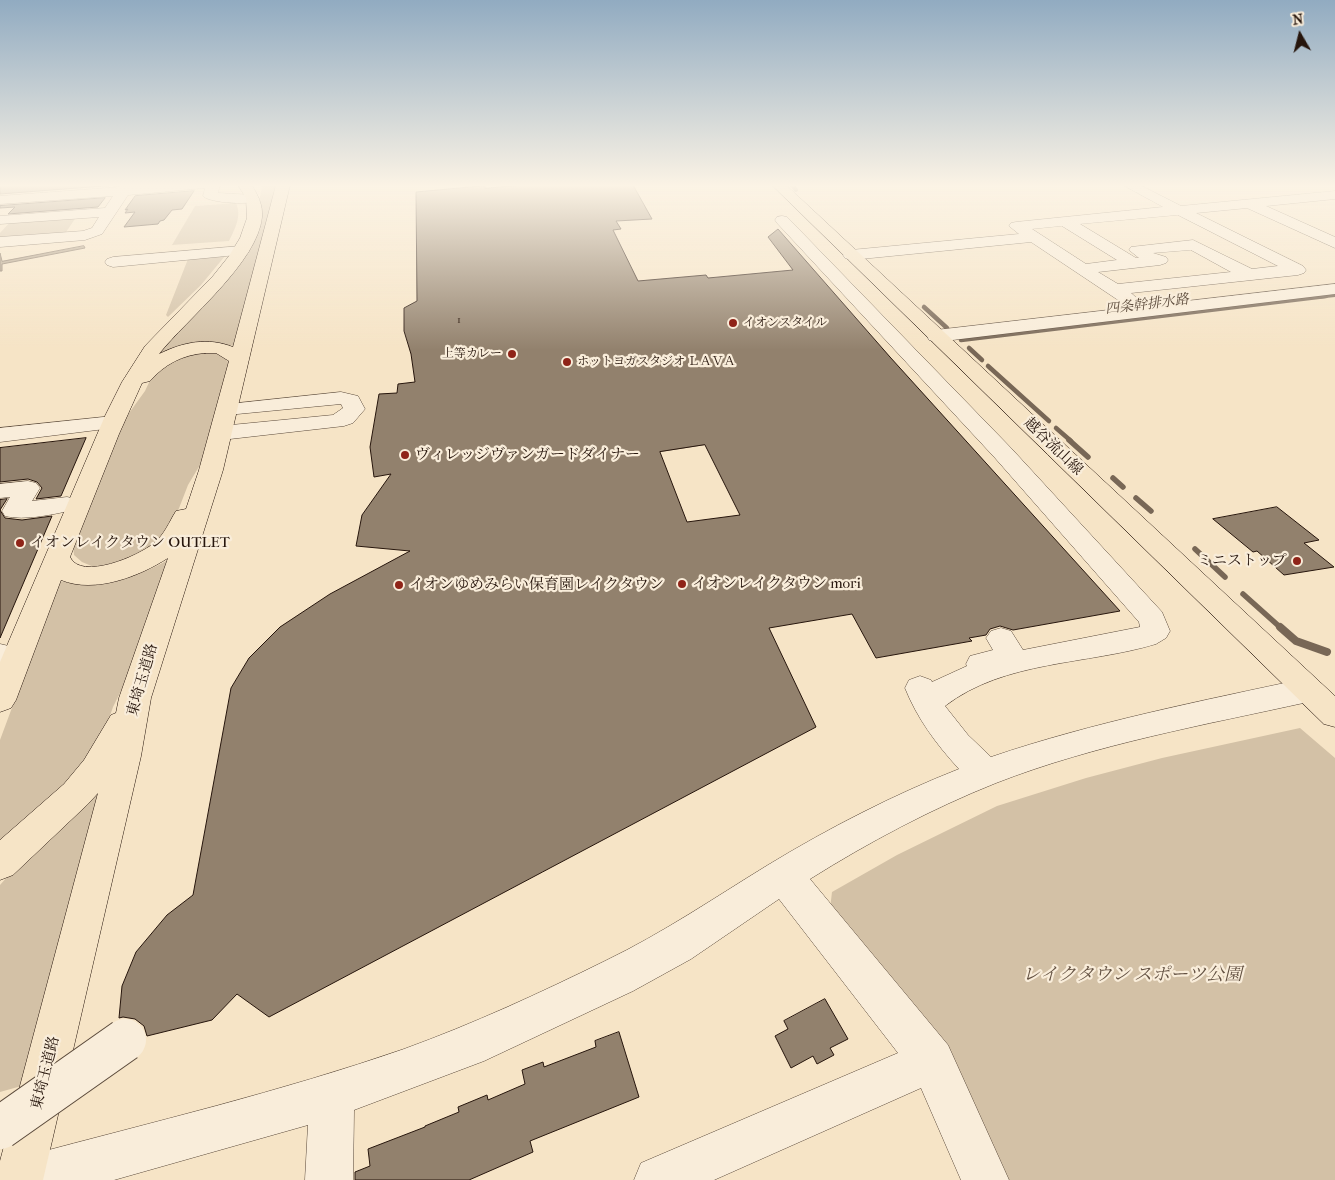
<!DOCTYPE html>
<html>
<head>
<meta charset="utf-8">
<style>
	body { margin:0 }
	#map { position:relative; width:1335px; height:1180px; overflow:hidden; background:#f6e4c6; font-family:"IM FELL French Canon",serif }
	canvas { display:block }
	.north { position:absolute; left:1275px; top:10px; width:50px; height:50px; -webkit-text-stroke:4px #f9edda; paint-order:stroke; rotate:352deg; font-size:14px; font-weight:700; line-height:20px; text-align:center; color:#26150c }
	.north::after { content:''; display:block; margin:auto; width:18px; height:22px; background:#26150c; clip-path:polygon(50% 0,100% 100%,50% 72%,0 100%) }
</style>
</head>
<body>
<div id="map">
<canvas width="1335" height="1180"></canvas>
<div class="north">N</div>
</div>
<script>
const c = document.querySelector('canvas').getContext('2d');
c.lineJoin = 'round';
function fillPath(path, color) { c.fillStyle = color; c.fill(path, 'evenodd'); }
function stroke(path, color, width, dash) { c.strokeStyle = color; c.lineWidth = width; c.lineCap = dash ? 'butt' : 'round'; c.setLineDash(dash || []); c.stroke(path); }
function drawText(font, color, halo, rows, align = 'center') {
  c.font = font + ' "IM FELL French Canon","Noto Serif JP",serif'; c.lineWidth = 4.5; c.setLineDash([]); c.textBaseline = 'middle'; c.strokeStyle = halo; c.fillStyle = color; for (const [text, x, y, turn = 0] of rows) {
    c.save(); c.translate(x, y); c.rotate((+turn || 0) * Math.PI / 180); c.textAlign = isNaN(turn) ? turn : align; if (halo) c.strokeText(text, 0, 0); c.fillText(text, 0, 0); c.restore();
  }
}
const green = new Path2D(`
	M 262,185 L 279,185 L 235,346 L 214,343 L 153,359 L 225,282 L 259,203 Z
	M 236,203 C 242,216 235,229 229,241 L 172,245 L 195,206 Z
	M 77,216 L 64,235 L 0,240 L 0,233 L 11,221 Z
	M 225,256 L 201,285 L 168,317 L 166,315 L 188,259 Z
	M 214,352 L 226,359 L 229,364 L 203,460 L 188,485 L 176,516 L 154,549 L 106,567 L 94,567 L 82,562 L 74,555 L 73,545 L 124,420 L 145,391 L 153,374 L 160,368 L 193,353 Z
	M 168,560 L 138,657 L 113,707 L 96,756 L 0,851 L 0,740 L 59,581 C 100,587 132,580 168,560 Z
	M 1300,728 L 1335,758 L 1335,1180 L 1003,1180 L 830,909 L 832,892 L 897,855 L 997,806 L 1086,778 L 1162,758 Z
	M 102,790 L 25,1085 L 0,1092 L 0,885 L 24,858 Z`);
const water = new Path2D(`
	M 84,246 L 85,248 L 2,264 L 2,271 L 0,271 L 0,253 L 2,261 Z`);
const streamFar3 = new Path2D(`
	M 792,185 L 796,190
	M 1316,297 L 1335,295`);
const streamFar2 = new Path2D(`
	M 924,307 L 947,328
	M 961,340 L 1326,296
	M 969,348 L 982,360
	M 988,366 L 1049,421
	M 1056,428 L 1071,441`);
const streamFar1 = new Path2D(`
	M 1069,440 L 1088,457
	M 1113,478 L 1123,487
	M 1136,498 L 1151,511
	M 1195,549 L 1225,577
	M 1243,594 L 1281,628`);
const stream = new Path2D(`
	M 1280,627 L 1296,641 L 1327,652`);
const building = new Path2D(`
	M 116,185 L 0,194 L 0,186 Z
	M 524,185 L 633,185 L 652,219 L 616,221 L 621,229 L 613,230 L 638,281 L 706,275 L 708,278 L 793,270 L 768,237 L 778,229 L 890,357 L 1120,611 L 1013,630 L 1000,626 L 990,629 L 986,635 L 969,638 L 972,641 L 876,658 L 852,614 L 769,628 L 816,727 L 269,1017 L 237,994 L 212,1020 L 147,1036 L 144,1026 L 135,1019 L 123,1017 L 119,1018 L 122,986 L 136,952 L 167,915 L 193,895 L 231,688 L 249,658 L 280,627 L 330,594 L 410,551 L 356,546 L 362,515 L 391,474 L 374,477 L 370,447 L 379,394 L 397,393 L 398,384 L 415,382 L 411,354 L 404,331 L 404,308 L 417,301 L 416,192 L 481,186 L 485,186 L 485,188 ZM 705,445 L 740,515 L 687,522 L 660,452 Z
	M 194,191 L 182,209 L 172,210 L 164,220 L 160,221 L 158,224 L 124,227 L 135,212 L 125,213 L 128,209 L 125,210 L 135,196 Z
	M 105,198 L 98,207 L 8,214 L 15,207 L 0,208 L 0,206 Z
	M 86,438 L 61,496 L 36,499 L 42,488 L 37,482 L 28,479 L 0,482 L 0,448 Z
	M 7,499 L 0,510 L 5,518 L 22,520 L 52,516 L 0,638 L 0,500 Z
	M 1277,507 L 1319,540 L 1304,543 L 1334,567 L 1284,575 L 1257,551 L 1253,552 L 1213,519 Z
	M 825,999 L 848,1039 L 830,1048 L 834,1055 L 817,1064 L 813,1056 L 791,1068 L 775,1036 L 788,1029 L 784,1021 Z
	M 619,1032 L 639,1097 L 530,1141 L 533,1152 L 469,1180 L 355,1180 L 355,1172 L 370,1166 L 368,1149 L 425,1127 L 425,1126 L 459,1112 L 458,1107 L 487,1095 L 488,1100 L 525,1084 L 522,1070 L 543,1062 L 544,1067 L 596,1047 L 595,1041 Z`);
const minor = new Path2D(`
	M 120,185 L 220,185 L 218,193 L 253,195 L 260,199 C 254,206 209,203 203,196 L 205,188 L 128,195 L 102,234 L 85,240 L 0,247 L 0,237 L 83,231 L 92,228 L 99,217 L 0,224 L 0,216 L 105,208 L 113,196 L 0,204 L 0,196 L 119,187 Z
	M 1123,185 L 1140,185 L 1181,206 L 1335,191 L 1335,199 L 1266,206 L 1335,237 L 1335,248 L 1247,208 L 1196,213 L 1303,266 L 1306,270 L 1304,273 L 1298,275 L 1131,293 L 1139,300 L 1136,304 L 1130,305 L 1124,304 L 1031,242 L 851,260 L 845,258 L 843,255 L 845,252 L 851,250 L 1019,234 L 1009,226 L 1011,223 L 1016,222 L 1163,207 ZM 1178,215 L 1278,266 L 1252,269 L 1193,240 L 1131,247 L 1129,250 L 1139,258 L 1136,258 L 1080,224 ZM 1062,226 L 1117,260 L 1086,264 L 1032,229 ZM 1191,250 L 1231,272 L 1118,284 L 1098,272 L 1160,265 L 1166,263 L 1168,260 L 1166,257 L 1153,253 Z
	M 782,216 L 787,217 L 1011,448 L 1162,612 L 1170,631 L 1166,638 L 1156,644 C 1087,665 1005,660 945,706 L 968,735 L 991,757 C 1094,722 1201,701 1308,678 L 1319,682 L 1324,690 L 1319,698 L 1308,702 C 1204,725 1096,744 996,783 C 931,809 869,842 810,879 L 948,1045 L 1009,1180 L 961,1180 L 921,1088 L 714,1180 L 634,1180 L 641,1163 L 898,1053 L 779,899 L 691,959 L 633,991 L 484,1061 L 354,1110 L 353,1180 L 305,1180 L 308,1125 L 114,1180 L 2,1180 L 9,1163 L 26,1156 C 153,1122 280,1092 404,1049 C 473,1024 540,993 605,961 C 663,933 714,898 768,865 C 829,828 893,795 959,769 C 936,744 917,718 905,688 L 909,680 L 920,676 L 931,680 L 932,682 L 967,666 L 966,664 L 970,656 L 993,650 L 986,638 L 991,631 L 1001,628 L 1011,631 L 1023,650 L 1140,627 L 1139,622 L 995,458 L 777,223 L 775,220 L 777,217 Z
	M 241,246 L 247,248 L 249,251 L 247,254 L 113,267 L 107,265 L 105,262 L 107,259 L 113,257 Z
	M 1335,284 L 1335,294 L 936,342 L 929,340 L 927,336 L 929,332 L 936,330 Z
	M 341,392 L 358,396 L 365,409 L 353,423 L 344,426 L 221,440 L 213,438 L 210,433 L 213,428 L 221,426 L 333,415 L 343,408 L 341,404 L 227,415 L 220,413 L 216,409 L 220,405 Z
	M 113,416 L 121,417 L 124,422 L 121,427 L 0,442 L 0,428 Z
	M 28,481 L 36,483 L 40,488 L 32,501 L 67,497 L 76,499 L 79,504 L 76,509 C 57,514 24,521 5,516 L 2,511 L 10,497 L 0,498 L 0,484 Z
	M 0,644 L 13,647 L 17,655 L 13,663 L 0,666 Z`);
const major = new Path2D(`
	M 772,185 L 786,185 L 1335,696 L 1335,727 L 1324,724 Z`);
const highway = new Path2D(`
	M 238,185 L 252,185 C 258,196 263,205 262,217 C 258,262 187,319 159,354 C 183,342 208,337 233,347 L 276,185 L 290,185 L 223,470 L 151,698 L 141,756 L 43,1180 L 0,1180 L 0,1161 L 98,793 L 88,804 L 13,875 L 0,880 L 0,840 L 64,784 L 84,760 L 111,715 L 116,713 L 119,698 L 168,558 C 140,576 95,594 61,580 L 16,700 L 11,708 L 0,712 L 0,662 L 105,416 L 122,382 L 145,346 L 213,276 L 229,256 L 240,238 L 247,218 L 246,198 ZM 205,353 L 216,353 L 229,361 L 199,470 L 186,509 L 176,511 C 169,522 165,534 154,543 C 139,556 81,581 70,557 L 119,434 L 142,383 L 150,381 C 165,364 182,355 205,353 Z`);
const minorBridge = new Path2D(`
	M 0,1128 L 125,1040`);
const markers = [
	[733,323,5,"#8f2418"],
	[512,354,5,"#8f2418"],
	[567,362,5,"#8f2418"],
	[405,455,5,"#8f2418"],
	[20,543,5,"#8f2418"],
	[1297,561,5,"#8f2418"],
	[682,584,5,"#8f2418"],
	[399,585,5,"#8f2418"]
];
const farNumbernames = [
	["1",459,320]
];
const farPoinames = [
	["イオンスタイル",743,323],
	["上等カレー",502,354,"right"],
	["ホットヨガスタジオ ＬＡＶＡ",577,362]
];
const farWaternames = [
	["四条幹排水路",1147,305,-7]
];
const streetNames = [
	["越谷流山線",1053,447,44],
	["東埼玉道路",143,680,-74],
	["東埼玉道路",46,1073,-76]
];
const poiNames = [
	["ヴィレッジヴァンガードダイナー",415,455],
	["イオンレイクタウン OUTLET",30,543],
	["ミニストップ",1287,561,"right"],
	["イオンレイクタウン mori",692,584],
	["イオンゆめみらい保育園レイクタウン",409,585]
];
const nearParknames = [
	["レイクタウン スポーツ公園",1132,976]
];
fillPath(green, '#d3c1a6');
fillPath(water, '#af9e87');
stroke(water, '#786756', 1);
stroke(streamFar3, '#786756', 4);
stroke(streamFar2, '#786756', 4.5);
stroke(streamFar1, '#786756', 5.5);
stroke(stream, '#786756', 8);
fillPath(building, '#92816d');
stroke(building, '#26150c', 1);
stroke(minor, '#5a493a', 1);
stroke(major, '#26150c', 1);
stroke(highway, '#26150c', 1);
fillPath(minor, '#f9edda');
fillPath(major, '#f6e4c6');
fillPath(highway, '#f6e4c6');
stroke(minorBridge, '#5a493a', 44, []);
stroke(minorBridge, '#f9edda', 42);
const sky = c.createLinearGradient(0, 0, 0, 350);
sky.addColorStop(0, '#91abc1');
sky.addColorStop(0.53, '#fbf3e5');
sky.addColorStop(1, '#fbf3e500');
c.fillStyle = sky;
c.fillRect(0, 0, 1335, 350);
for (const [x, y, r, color] of markers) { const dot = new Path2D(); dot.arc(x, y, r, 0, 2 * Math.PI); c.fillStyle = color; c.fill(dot); stroke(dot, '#f9edda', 2); }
drawText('11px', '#413024', null, farNumbernames);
drawText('12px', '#26150c', '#f9edda', farPoinames, 'left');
drawText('italic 14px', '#5d4c3d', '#f9edda', farWaternames);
drawText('15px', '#26150c', '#f9edda', streetNames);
drawText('15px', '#26150c', '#f9edda', poiNames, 'left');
drawText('italic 18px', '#635142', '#f9edda', nearParknames);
</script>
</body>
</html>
